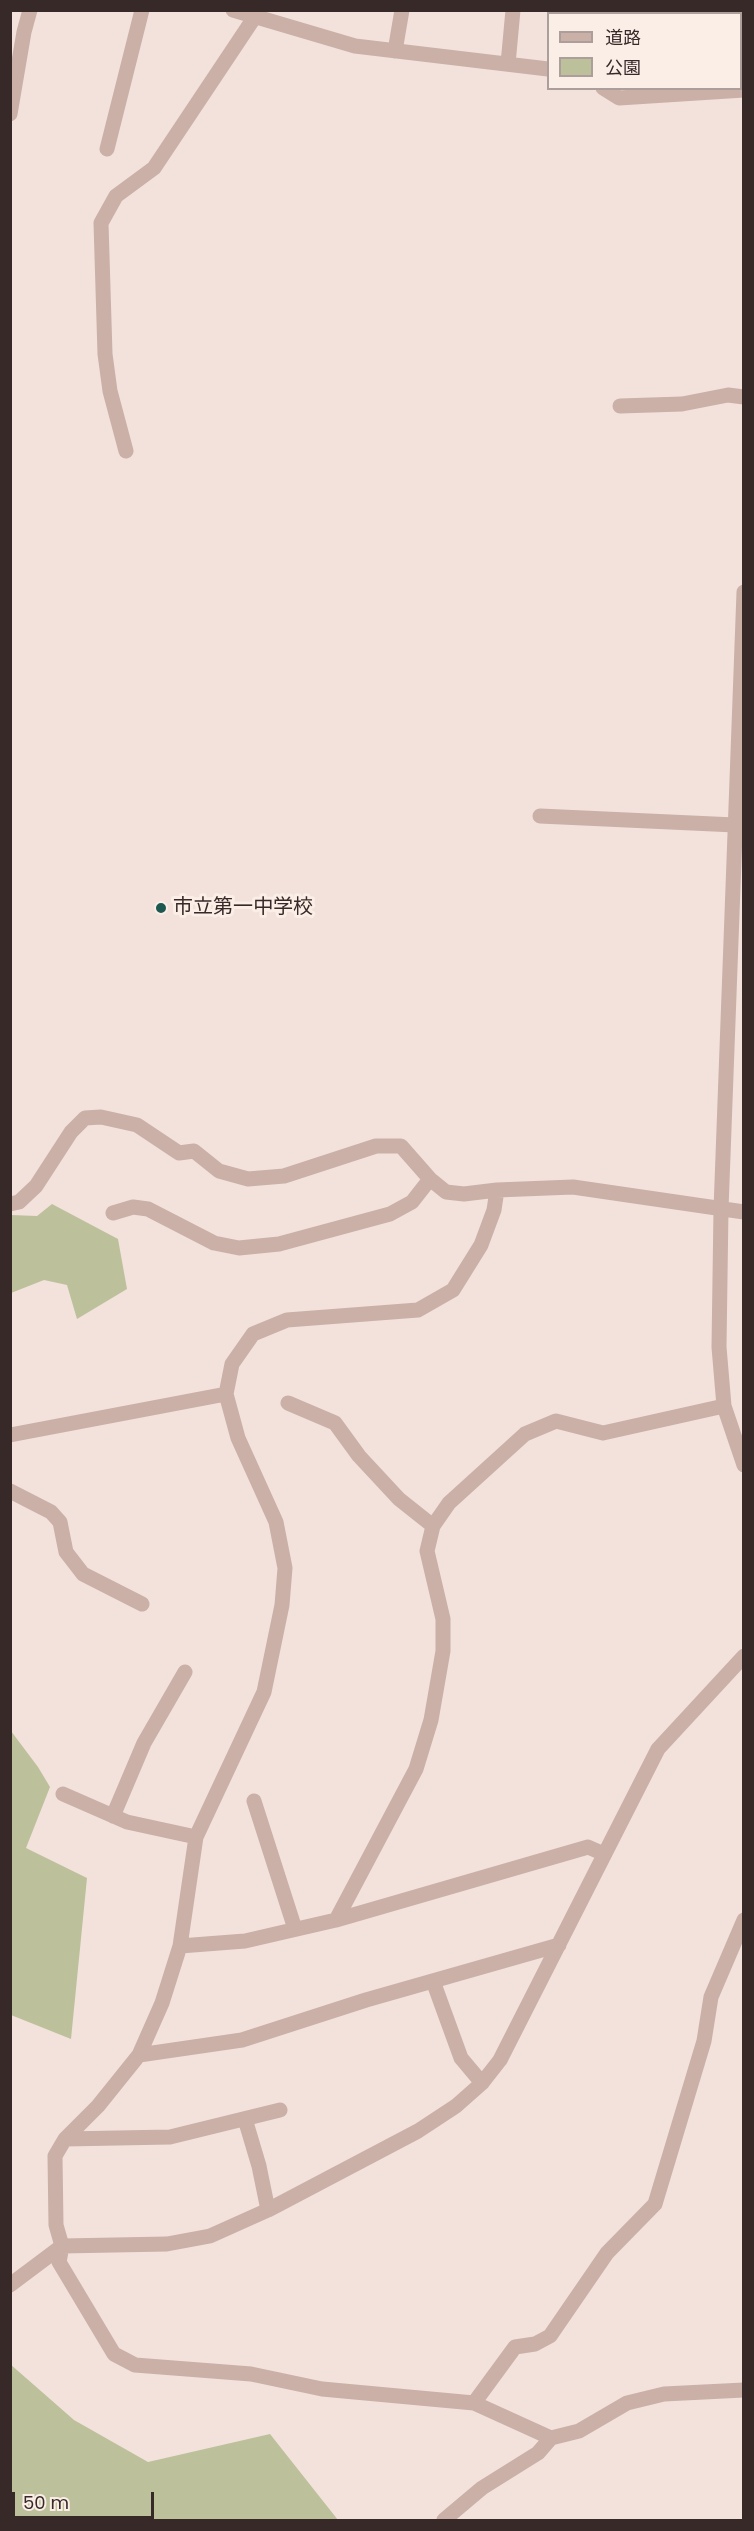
<!DOCTYPE html>
<html>
<head>
<meta charset="utf-8">
<style>
	body { margin:0 }
	#map { position:relative; width:754px; height:2531px; overflow:hidden; background:#f2e2db; font-family:Poppins,"Noto Sans JP",sans-serif }
	canvas { display:block }
	.frame { position:absolute; inset:0; border:12px solid #362928; pointer-events:none }
	.legend { position:absolute; left:547px; top:12px; width:195px; height:78px; box-sizing:border-box; background:#faeee7; border:2px solid #ac9f9b; margin:0; padding:8px 10px; list-style:none; font-size:18px; color:#362928 }
	.legend li { display:flex; align-items:center; gap:12px; height:30px }
	.legend b { width:30px; border:2px solid #ac9f9b }
	.scale { position:absolute; left:12px; top:2492px; width:142px; height:27px; box-sizing:border-box; border:3px solid #362928; border-top:0; padding-left:8px; font-size:18px; line-height:21px; white-space:nowrap; color:#362928; -webkit-text-stroke:4px #faeee7; paint-order:stroke }
</style>
</head>
<body>
<div id="map">
<canvas width="754" height="2531"></canvas>
<div class="frame"></div>
<ul class="legend">
<li><b style="height:8px;background:#cab0a7"></b>道路</li>
<li><b style="height:16px;background:#bcc19b"></b>公園</li>
</ul>
<div class="scale">50 m</div>
</div>
<script>
const c = document.querySelector('canvas').getContext('2d');
c.lineJoin = 'round';
function fillPath(path, color) { c.fillStyle = color; c.fill(path, 'evenodd'); }
function stroke(path, color, width, dash) { c.strokeStyle = color; c.lineWidth = width; c.lineCap = dash ? 'butt' : 'round'; c.setLineDash(dash || []); c.stroke(path); }
function drawText(font, color, halo, rows, align = 'center') {
  c.font = font + ' Poppins,"Noto Sans JP",sans-serif'; c.lineWidth = 6; c.setLineDash([]); c.textBaseline = 'middle'; c.strokeStyle = halo; c.fillStyle = color; for (const [text, x, y, turn = 0] of rows) {
    c.save(); c.translate(x, y); c.rotate((+turn || 0) * Math.PI / 180); c.textAlign = isNaN(turn) ? turn : align; if (halo) c.strokeText(text, 0, 0); c.fillText(text, 0, 0); c.restore();
  }
}
const green = new Path2D(`
	M 52,1204 L 118,1239 L 127,1289 L 77,1319 L 67,1285 L 44,1280 L 11,1293 L 11,1215 L 37,1216 Z
	M 11,1731 L 38,1767 L 50,1787 L 26,1848 L 87,1878 L 71,2039 L 11,2015 Z
	M 10,2364 L 74,2420 L 148,2462 L 270,2434 L 338,2520 L 11,2520 Z`);
const minor = new Path2D(`
	M 233,10 L 355,46 L 548,69
	M 395,51 L 402,10
	M 508,64 L 513,10
	M 603,88 L 619,98 L 744,90
	M 10,114 L 24,32 L 30,10
	M 107,149 L 142,10
	M 620,406 L 682,404 L 728,395 L 744,397
	M 126,451 L 110,391 L 105,354 L 101,223 L 116,196 L 154,168 L 254,18
	M 744,592 L 721,1209 L 719,1347 L 724,1406 L 744,1465
	M 540,816 L 735,825
	M 497,1190 L 494,1210 L 481,1245 L 453,1290 L 418,1310 L 287,1320 L 253,1334 L 232,1364 L 226,1394 L 238,1438 L 276,1522 L 285,1568 L 282,1605 L 264,1692 L 196,1837 L 180,1946 L 162,2003 L 139,2055 L 98,2106 L 65,2139 L 55,2156 L 56,2225 L 62,2246 L 59,2262 L 114,2354 L 135,2365 L 251,2374 L 322,2389 L 474,2403 L 551,2438 L 579,2431 L 627,2403 L 664,2394 L 744,2390
	M 10,1204 L 19,1202 L 36,1186 L 71,1132 L 85,1118 L 101,1117 L 137,1125 L 179,1153 L 194,1151 L 219,1171 L 248,1179 L 284,1176 L 376,1146 L 401,1146 L 430,1179 L 446,1192 L 464,1194 L 497,1190 L 573,1187 L 744,1212
	M 113,1213 L 133,1207 L 148,1209 L 214,1243 L 239,1248 L 279,1244 L 390,1214 L 412,1202 L 430,1179
	M 288,1403 L 335,1423 L 359,1456 L 399,1499 L 433,1526
	M 10,1435 L 226,1394
	M 10,1491 L 51,1512 L 60,1522 L 66,1552 L 83,1574 L 142,1604
	M 63,1794 L 127,1822 L 196,1837
	M 254,1801 L 295,1929
	M 113,1816 L 144,1743 L 185,1672
	M 336,1920 L 416,1769 L 431,1720 L 443,1651 L 443,1619 L 427,1551 L 433,1526 L 449,1503 L 525,1434 L 556,1421 L 603,1433 L 724,1406
	M 180,1946 L 245,1941 L 336,1920 L 588,1847 L 604,1854
	M 433,1981 L 461,2058 L 482,2083
	M 139,2055 L 242,2040 L 366,2000 L 559,1945
	M 245,2119 L 259,2166 L 268,2210
	M 65,2139 L 170,2137 L 280,2110
	M 10,2285 L 62,2246 L 167,2244 L 210,2236 L 268,2210 L 418,2131 L 456,2106 L 482,2083 L 500,2060 L 658,1749 L 744,1656
	M 474,2403 L 515,2347 L 535,2344 L 550,2336 L 607,2253 L 655,2204 L 704,2041 L 711,1997 L 744,1920
	M 444,2520 L 482,2488 L 538,2453 L 551,2438`);
const markers = [
	[161,908,6,"#1d5850"]
];
const poiNames = [
	["市立第一中学校",173,908]
];
fillPath(green, '#bcc19b');
stroke(minor, '#cab0a7', 15);
for (const [x, y, r, color] of markers) { const dot = new Path2D(); dot.arc(x, y, r, 0, 2 * Math.PI); c.fillStyle = color; c.fill(dot); stroke(dot, '#faeee7', 2); }
drawText('20px', '#362928', '#faeee7', poiNames, 'left');
</script>
</body>
</html>
